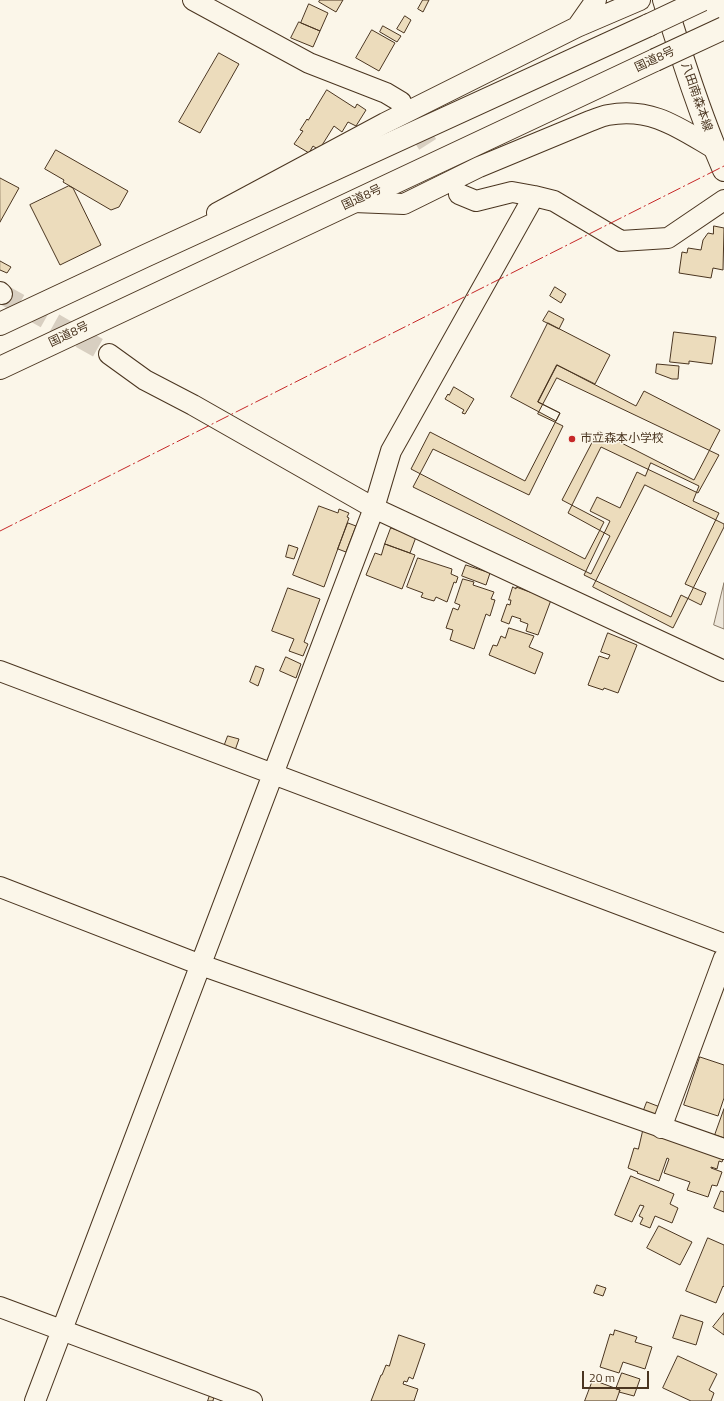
<!DOCTYPE html>
<html>
<head>
<meta charset="utf-8">
<style>
	body { margin:0 }
	#map { position:relative; width:724px; height:1401px; overflow:hidden; background:#fbf6e9; font-family:"Titillium Web",sans-serif }
	canvas { display:block }
	.scale { position:absolute; left:582px; top:1371px; width:67px; height:18px; box-sizing:border-box; border:2px solid #4a3520; border-top:0; padding-left:5px; font-size:12px; line-height:14px; white-space:nowrap; color:#4a3520; -webkit-text-stroke:3px #fbf6e9; paint-order:stroke }
</style>
</head>
<body>
<div id="map">
<canvas width="724" height="1401"></canvas>
<div class="scale">20 m</div>
</div>
<script>
const c = document.querySelector('canvas').getContext('2d');
c.lineJoin = 'round';
function fillPath(path, color) { c.fillStyle = color; c.fill(path, 'evenodd'); }
function stroke(path, color, width, dash) { c.strokeStyle = color; c.lineWidth = width; c.lineCap = dash ? 'butt' : 'round'; c.setLineDash(dash || []); c.stroke(path); }
function drawText(font, color, halo, rows, align = 'center') {
  c.font = font + ' "Titillium Web","Noto Sans JP",sans-serif'; c.lineWidth = 3; c.setLineDash([]); c.textBaseline = 'middle'; c.strokeStyle = halo; c.fillStyle = color; for (const [text, x, y, turn = 0] of rows) {
    c.save(); c.translate(x, y); c.rotate((+turn || 0) * Math.PI / 180); c.textAlign = isNaN(turn) ? turn : align; if (halo) c.strokeText(text, 0, 0); c.fillText(text, 0, 0); c.restore();
  }
}
const green = new Path2D(`
	M 724,583 L 724,629 L 714,625 Z`);
const building = new Path2D(`
	M 320,0 L 343,0 L 336,12 L 319,2 Z
	M 423,0 L 429,0 L 423,12 L 418,9 Z
	M 309,4 L 328,13 L 320,31 L 301,23 Z
	M 405,16 L 411,20 L 404,33 L 397,29 Z
	M 299,22 L 320,31 L 313,47 L 291,38 Z
	M 383,26 L 401,36 L 397,42 L 380,32 Z
	M 372,30 L 395,43 L 379,71 L 356,58 Z
	M 219,53 L 239,64 L 200,133 L 179,122 Z
	M 327,90 L 355,108 L 357,104 L 366,110 L 356,126 L 348,122 L 342,132 L 334,126 L 319,150 L 313,146 L 309,153 L 294,144 L 303,131 L 300,130 L 307,119 L 308,120 Z
	M 56,150 L 128,191 L 119,207 L 111,210 L 63,182 L 64,180 L 45,169 Z
	M 0,178 L 19,188 L 0,222 Z
	M 69,186 L 73,188 L 101,245 L 60,265 L 30,205 Z
	M 714,226 L 724,228 L 723,270 L 713,268 L 711,278 L 679,273 L 682,252 L 687,253 L 688,248 L 701,250 L 703,240 L 708,233 L 713,234 Z
	M 0,261 L 11,267 L 7,273 L 0,270 Z
	M 555,287 L 566,294 L 561,303 L 550,296 Z
	M 549,311 L 564,319 L 559,329 L 543,321 Z
	M 548,323 L 610,355 L 595,384 L 557,365 L 538,402 L 560,413 L 556,421 L 511,397 Z
	M 674,332 L 716,337 L 712,364 L 689,361 L 689,364 L 670,362 Z
	M 657,364 L 679,366 L 678,379 L 672,379 L 656,373 Z
	M 557,365 L 636,406 L 644,391 L 720,430 L 694,480 L 598,431 L 562,500 L 604,522 L 585,559 L 411,469 L 430,432 L 525,481 L 560,413 L 538,402 Z
	M 557,378 L 719,455 L 698,493 L 601,447 L 568,513 L 610,536 L 591,574 L 413,487 L 433,449 L 529,495 L 563,426 L 538,414 Z
	M 454,387 L 474,399 L 465,414 L 462,413 L 464,410 L 445,399 L 448,394 L 449,395 Z
	M 651,463 L 699,486 L 693,501 L 719,513 L 685,584 L 706,593 L 701,605 L 681,595 L 671,617 L 584,575 L 610,521 L 590,511 L 597,497 L 620,508 L 637,472 L 645,476 Z
	M 645,485 L 724,524 L 724,527 L 673,628 L 593,587 Z
	M 319,506 L 338,513 L 339,509 L 349,513 L 347,517 L 349,518 L 324,587 L 293,575 Z
	M 348,523 L 356,526 L 346,552 L 338,549 Z
	M 391,528 L 416,537 L 410,553 L 385,544 Z
	M 385,544 L 415,555 L 402,589 L 366,575 L 375,553 L 381,555 Z
	M 289,545 L 298,548 L 294,559 L 286,557 Z
	M 418,558 L 452,569 L 451,574 L 458,577 L 456,583 L 454,582 L 447,602 L 436,597 L 434,601 L 427,599 L 421,597 L 423,593 L 407,587 Z
	M 466,565 L 490,573 L 486,585 L 462,576 Z
	M 463,579 L 474,582 L 473,585 L 494,592 L 491,599 L 495,600 L 490,616 L 486,614 L 474,649 L 450,640 L 453,630 L 446,628 L 453,608 L 458,610 L 460,605 L 455,603 Z
	M 513,587 L 516,589 L 516,587 L 530,592 L 530,591 L 551,600 L 538,635 L 526,631 L 528,624 L 520,621 L 521,619 L 512,616 L 509,624 L 501,621 L 507,604 L 510,605 L 511,600 L 509,600 Z
	M 288,588 L 320,599 L 304,642 L 308,644 L 303,656 L 289,651 L 294,639 L 272,631 Z
	M 509,628 L 534,636 L 529,647 L 543,653 L 535,674 L 489,655 L 493,645 L 497,646 L 501,636 L 505,638 Z
	M 608,633 L 637,645 L 618,693 L 604,688 L 603,690 L 588,685 L 599,656 L 608,659 L 610,655 L 601,652 Z
	M 286,657 L 301,664 L 296,678 L 280,671 Z
	M 256,666 L 264,669 L 258,686 L 250,682 Z
	M 228,736 L 239,739 L 233,756 L 222,752 Z
	M 700,1057 L 724,1065 L 724,1098 L 718,1116 L 684,1105 Z
	M 647,1102 L 660,1107 L 656,1120 L 642,1115 Z
	M 724,1109 L 724,1138 L 715,1135 Z
	M 643,1131 L 724,1157 L 722,1162 L 719,1161 L 717,1169 L 711,1167 L 711,1168 L 722,1172 L 717,1186 L 712,1185 L 708,1197 L 687,1190 L 690,1182 L 664,1173 L 669,1159 L 667,1158 L 659,1181 L 637,1173 L 638,1172 L 628,1168 L 634,1148 L 638,1149 Z
	M 631,1176 L 674,1194 L 670,1204 L 678,1208 L 672,1223 L 655,1216 L 650,1228 L 640,1224 L 643,1218 L 639,1216 L 644,1206 L 640,1205 L 632,1222 L 615,1215 Z
	M 721,1191 L 724,1192 L 724,1212 L 714,1208 Z
	M 659,1226 L 692,1242 L 680,1265 L 647,1248 Z
	M 708,1238 L 724,1245 L 724,1287 L 723,1286 L 716,1303 L 686,1291 Z
	M 597,1285 L 606,1288 L 603,1296 L 594,1293 Z
	M 724,1313 L 724,1335 L 713,1327 Z
	M 681,1315 L 703,1322 L 696,1345 L 673,1338 Z
	M 615,1330 L 637,1337 L 635,1342 L 652,1347 L 645,1369 L 623,1362 L 619,1373 L 600,1367 L 610,1334 L 613,1335 Z
	M 399,1335 L 425,1344 L 413,1379 L 409,1377 L 407,1382 L 404,1381 L 403,1384 L 418,1389 L 414,1401 L 371,1401 L 381,1375 L 382,1375 L 386,1365 L 389,1366 Z
	M 678,1356 L 717,1374 L 709,1390 L 714,1393 L 711,1401 L 691,1401 L 663,1388 Z
	M 622,1373 L 640,1379 L 634,1396 L 619,1392 L 620,1390 L 616,1389 Z
	M 593,1380 L 620,1390 L 616,1401 L 585,1401 Z
	M 210,1395 L 214,1396 L 213,1401 L 208,1401 Z`);
const minorTunnel = new Path2D(`
	M 401,102 L 459,194
	M 2,294 L 109,354`);
const minor = new Path2D(`
	M 193,0 L 309,63 L 386,93 L 401,102
	M 577,27 L 640,0
	M 534,196 L 554,201 L 621,241 L 668,238 L 724,200
	M 354,202 L 404,204 L 479,167 L 590,121 C 596,119 602,116 608,115 C 652,107 679,128 715,149
	M 217,213 L 385,123 L 577,27 L 596,0
	M 0,292 L 2,294
	M 109,354 L 145,380 L 193,405 L 374,508 L 724,671
	M 0,671 L 724,944
	M 0,887 L 201,965 L 724,1149
	M 661,1128 L 724,958
	M 0,1307 L 252,1401
	M 35,1401 L 374,508 L 391,451 L 534,196 L 512,192 L 476,201 L 459,194`);
const secondary = new Path2D(`
	M 664,0 C 682,57 700,115 724,170`);
const trunk = new Path2D(`
	M 0,324 L 145,256 L 649,25
	M 0,368 L 655,60`);
const trunkBridge = new Path2D(`
	M 649,25 L 702,0
	M 655,60 L 724,28`);
const power = new Path2D(`
	M 0,531 L 724,166`);
const markers = [
	[572,439,4,"#c62828"]
];
const streetNames = [
	["国道8号",655,60,-25],
	["八田南森本線",696,97,71],
	["国道8号",362,198,-25],
	["国道8号",69,335,-25]
];
const poiNames = [
	["市立森本小学校",580,439]
];
fillPath(green, '#ede6d9');
stroke(green, '#887966', 1);
fillPath(building, '#ecdcbc');
stroke(building, '#4a3520', 1);
stroke(minorTunnel, '#d8cfc1', 20, [20, 10]);
stroke(minor, '#4a3520', 22);
stroke(secondary, '#4a3520', 24);
stroke(trunk, '#4a3520', 24);
stroke(minor, '#fbf6e9', 20);
stroke(secondary, '#fbf6e9', 22);
stroke(trunk, '#fbf6e9', 22);
stroke(trunkBridge, '#4a3520', 24, []);
stroke(trunkBridge, '#fbf6e9', 22);
stroke(power, '#c62828', 1, [14, 3, 2, 3]);
for (const [x, y, r, color] of markers) { const dot = new Path2D(); dot.arc(x, y, r, 0, 2 * Math.PI); c.fillStyle = color; c.fill(dot); stroke(dot, '#fbf6e9', 1.5); }
drawText('12px', '#4a3520', '#fbf6e9', streetNames);
drawText('12px', '#4a3520', '#fbf6e9', poiNames, 'left');
</script>
</body>
</html>
